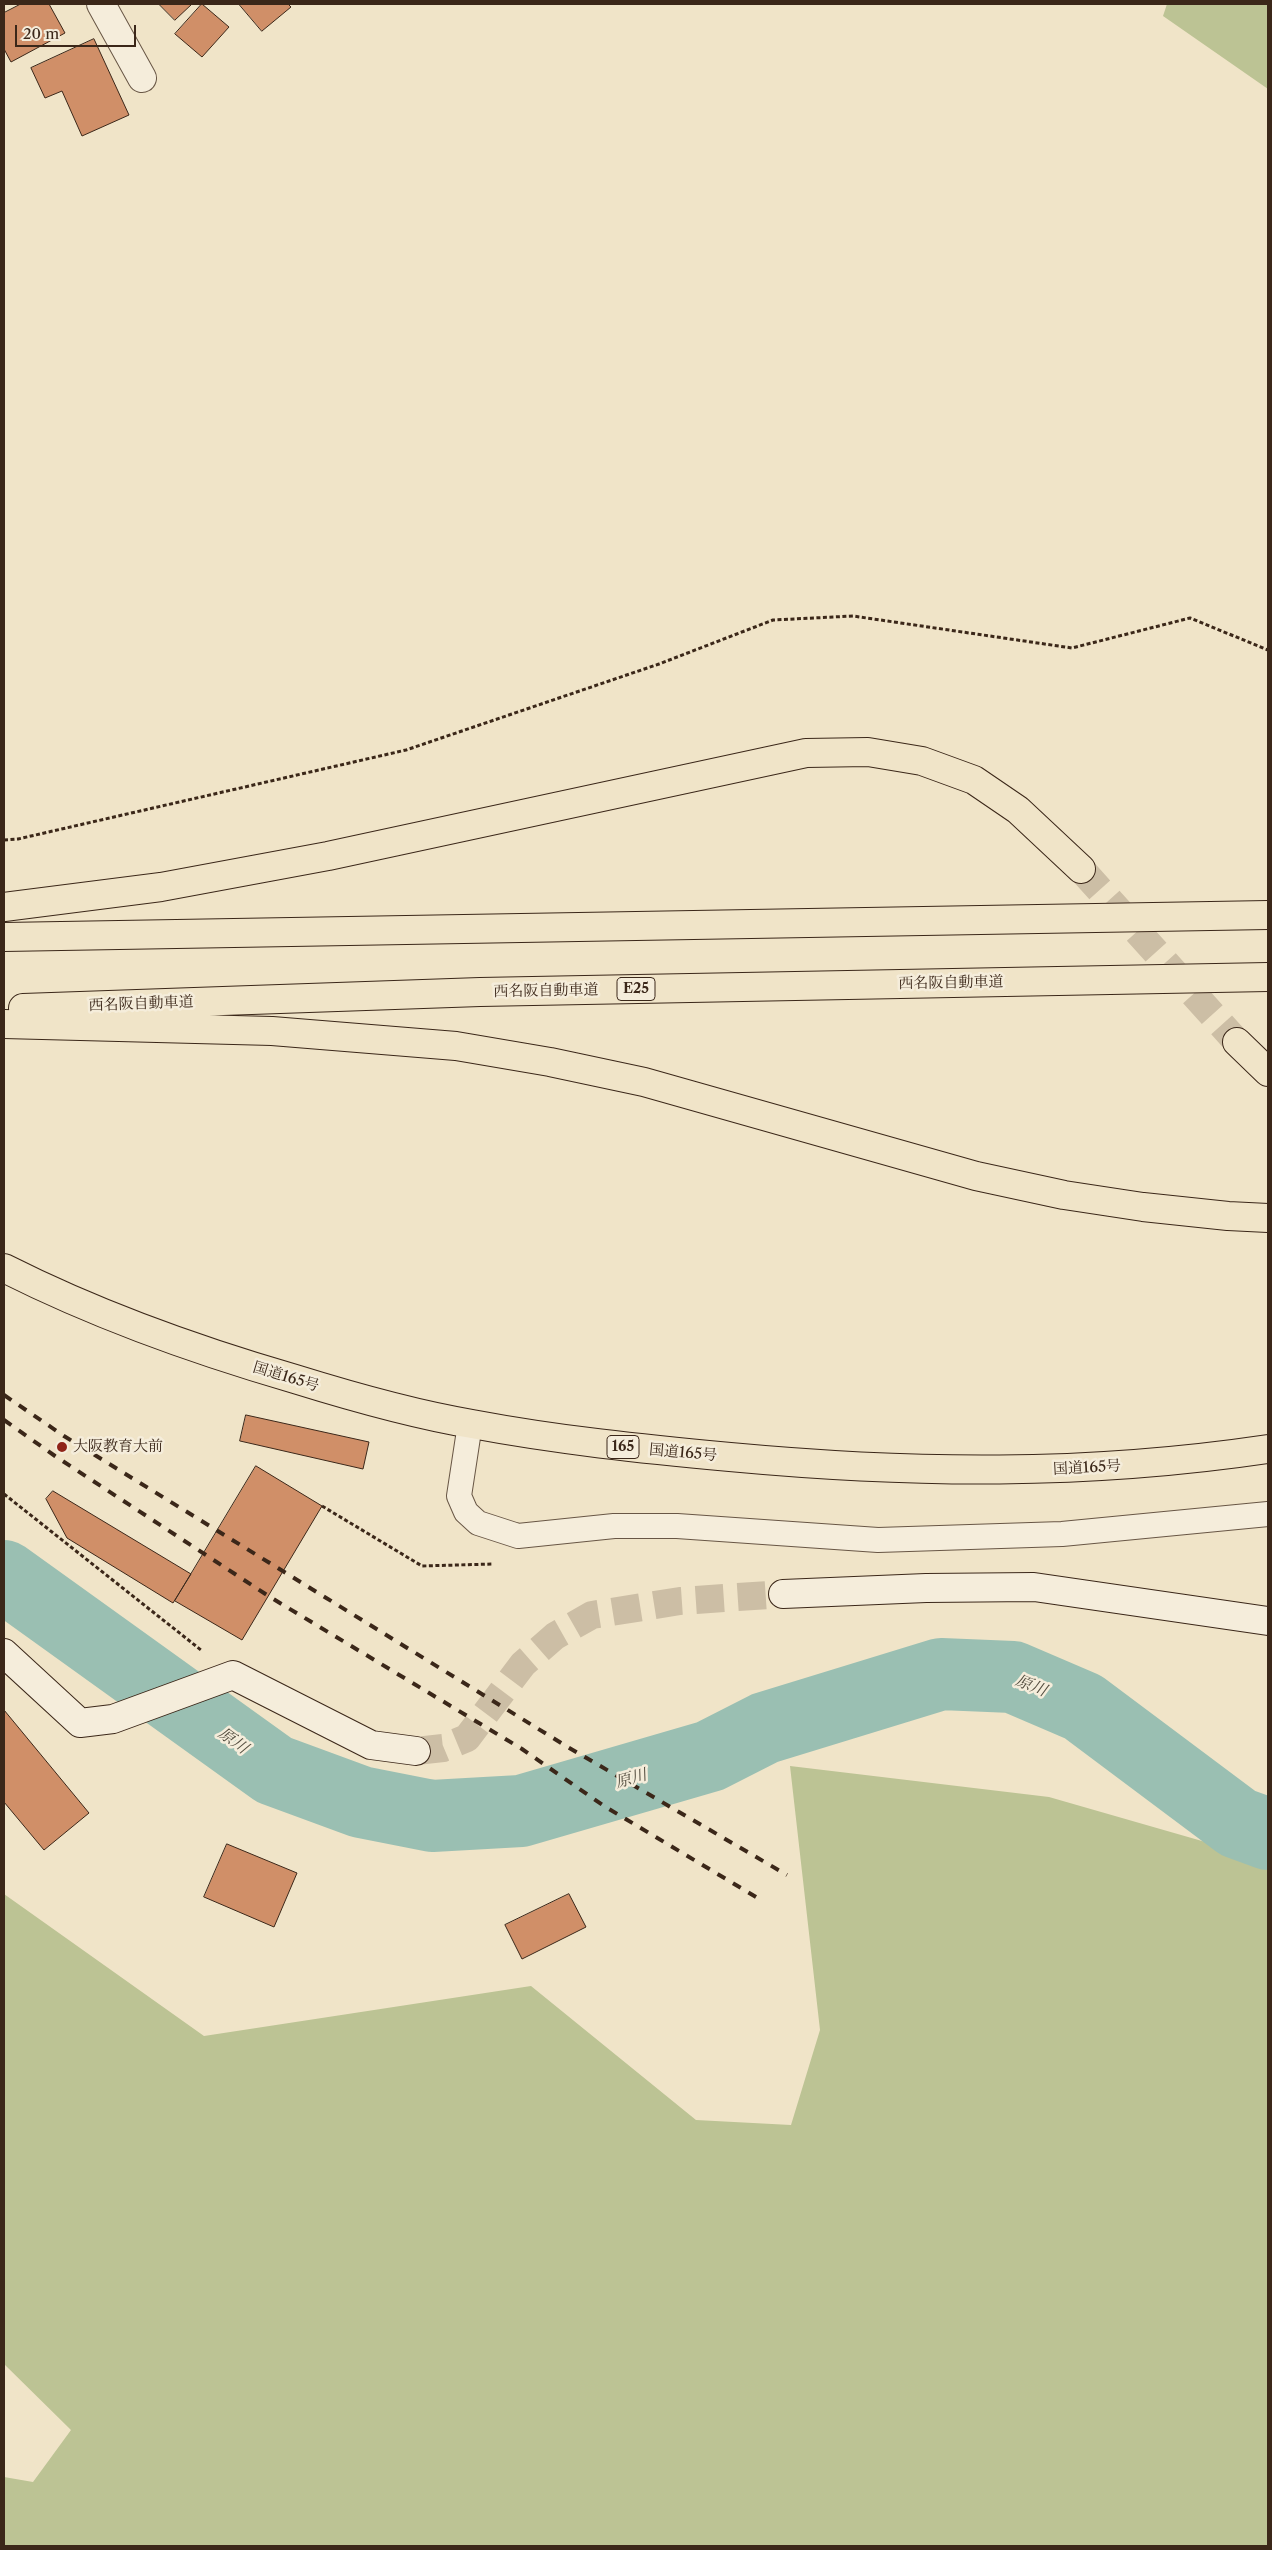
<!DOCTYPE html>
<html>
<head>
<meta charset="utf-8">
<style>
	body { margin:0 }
	#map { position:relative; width:1272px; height:2550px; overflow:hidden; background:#f0e4c8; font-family:"Libre Caslon Text",serif }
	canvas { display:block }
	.frame { position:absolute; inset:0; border:5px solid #3b2719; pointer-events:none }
	.scale { position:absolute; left:15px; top:25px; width:121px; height:22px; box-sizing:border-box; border:2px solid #3b2719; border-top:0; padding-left:6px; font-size:15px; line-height:18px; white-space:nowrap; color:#3b2719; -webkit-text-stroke:4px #f5eddb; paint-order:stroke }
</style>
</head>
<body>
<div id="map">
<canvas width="1272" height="2550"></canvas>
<div class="frame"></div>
<div class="scale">20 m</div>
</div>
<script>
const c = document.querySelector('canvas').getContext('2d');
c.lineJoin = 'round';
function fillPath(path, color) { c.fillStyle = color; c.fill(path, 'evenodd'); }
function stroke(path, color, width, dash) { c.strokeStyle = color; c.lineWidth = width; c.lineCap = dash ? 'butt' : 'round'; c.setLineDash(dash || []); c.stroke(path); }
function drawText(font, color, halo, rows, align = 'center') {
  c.font = font + ' "Libre Caslon Text","Noto Serif JP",serif'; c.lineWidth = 5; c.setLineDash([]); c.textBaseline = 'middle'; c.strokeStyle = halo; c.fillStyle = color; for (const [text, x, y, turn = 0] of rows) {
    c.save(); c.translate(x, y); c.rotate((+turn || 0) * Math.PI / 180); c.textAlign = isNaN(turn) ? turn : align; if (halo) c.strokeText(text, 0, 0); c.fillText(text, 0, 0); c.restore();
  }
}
const green = new Path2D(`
	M 1167,4 L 1268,4 L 1268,89 L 1163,16 Z
	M 790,1766 L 1049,1797 L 1268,1860 L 1268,2546 L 4,2546 L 4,2477 L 33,2482 L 71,2430 L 4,2364 L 4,1894 L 204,2036 L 531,1986 L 696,2120 L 791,2125 L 820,2030 Z`);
const river = new Path2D(`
	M 4,1576 L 274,1770 L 361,1802 L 432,1816 L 521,1811 L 710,1756 L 765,1728 L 941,1674 L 1013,1677 L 1083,1707 L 1238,1823 L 1268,1834`);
const building = new Path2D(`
	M 21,4 L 49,4 L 65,33 L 11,62 L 4,49 L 4,13 Z
	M 159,4 L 192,4 L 175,20 Z
	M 202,4 L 229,27 L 202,57 L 175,34 Z
	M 239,4 L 288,4 L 291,7 L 262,31 Z
	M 94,39 L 129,115 L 82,136 L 62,91 L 45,98 L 31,68 Z
	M 246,1415 L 369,1442 L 363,1469 L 240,1441 Z
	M 256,1466 L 322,1506 L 242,1640 L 175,1601 Z
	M 53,1491 L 191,1574 L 173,1603 L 67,1538 L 46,1499 Z
	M 4,1710 L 89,1813 L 44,1850 L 4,1802 Z
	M 227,1844 L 297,1873 L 274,1927 L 204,1897 Z
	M 569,1894 L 586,1927 L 522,1959 L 505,1925 Z`);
const secondaryTunnel = new Path2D(`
	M 416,1751 L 443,1748 L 467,1738 L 523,1664 L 555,1636 L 592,1615 L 680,1601 L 783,1594`);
const highwayTunnel = new Path2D(`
	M 1081,869 L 1237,1042`);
const path = new Path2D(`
	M 4,840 L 18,839 L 406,750 L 659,664 L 773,620 L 853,616 L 1072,648 L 1190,618 L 1268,650
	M 4,1494 L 201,1650
	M 322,1506 L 422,1566 L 492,1564`);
const lane = new Path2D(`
	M 470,1424 L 459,1496 L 466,1512 L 478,1523 L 518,1536 L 614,1526 L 677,1526 L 878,1540 L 1062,1534 L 1268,1514`);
const street = new Path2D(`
	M 101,4 L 142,78`);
const secondary = new Path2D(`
	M 783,1594 L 926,1588 L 1034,1587 L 1268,1621
	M 4,1653 L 80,1723 L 113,1719 L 233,1675 L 371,1745 L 416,1751`);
const highway = new Path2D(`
	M 4,907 L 161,887 L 328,856 L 806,753 L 868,752 L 922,761 L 974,780 L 1018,810 L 1081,869
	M 4,937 L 1268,915
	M 23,1008 L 480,992 L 1268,977
	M 4,1024 L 272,1031 L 456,1046 L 550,1062 L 644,1082 L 976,1176 L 1064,1195 L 1143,1207 L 1228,1216 L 1268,1218
	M 1237,1042 L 1268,1072
	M 4,1268 C 97,1315 195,1350 295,1379 C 353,1397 412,1414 472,1424 C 557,1440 643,1449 730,1457 C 913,1474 1086,1476 1268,1449`);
const rail = new Path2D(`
	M 4,1395 L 64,1436 L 566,1746 L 787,1875
	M 4,1420 L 55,1456 L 270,1597 L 522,1749 L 604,1806 L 756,1897`);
const markers = [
	[62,1447,6,"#8f2418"]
];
const shields = [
	[636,989,38],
	[623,1447,32]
];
const shieldNames = [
	["E25",636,989],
	["165",623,1447]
];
const streetNames = [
	["西名阪自動車道",951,983,-1],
	["西名阪自動車道",546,991,-1],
	["西名阪自動車道",141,1004,-2],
	["国道165号",286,1377,17],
	["国道165号",683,1453,5],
	["国道165号",1087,1468,-3]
];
const poiNames = [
	["大阪教育大前",73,1447]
];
const waterNames = [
	["原川",1031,1686,22],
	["原川",233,1741,36],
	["原川",631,1779,-16]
];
fillPath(green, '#bcc394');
stroke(river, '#9abfb2', 72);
fillPath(building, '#d08f68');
stroke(building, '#3b2719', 1);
stroke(secondaryTunnel, '#ccbea5', 28, [28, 14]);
stroke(highwayTunnel, '#ccbea5', 28, [28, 14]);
stroke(lane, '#685645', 26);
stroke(street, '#685645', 30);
stroke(secondary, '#3b2719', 30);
stroke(highway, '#3b2719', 30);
stroke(path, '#3b2719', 3, [4, 2.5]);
stroke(lane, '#f5eddb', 24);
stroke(street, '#f5eddb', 28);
stroke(secondary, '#f5eddb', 28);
stroke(highway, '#f0e4c8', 28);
stroke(rail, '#3b2719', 4, [9, 9]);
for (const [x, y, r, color] of markers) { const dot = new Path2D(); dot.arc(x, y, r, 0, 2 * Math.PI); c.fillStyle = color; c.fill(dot); stroke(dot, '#f5eddb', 2); }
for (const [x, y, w] of shields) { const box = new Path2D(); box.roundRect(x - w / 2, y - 11.5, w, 23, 4); c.fillStyle = '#f5eddb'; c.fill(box); stroke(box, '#3b2719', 1); }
drawText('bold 14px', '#3b2719', null, shieldNames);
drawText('15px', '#3b2719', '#f5eddb', streetNames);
drawText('15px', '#3b2719', '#f5eddb', poiNames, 'left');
drawText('italic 16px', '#534d3f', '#f5eddb', waterNames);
</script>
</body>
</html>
